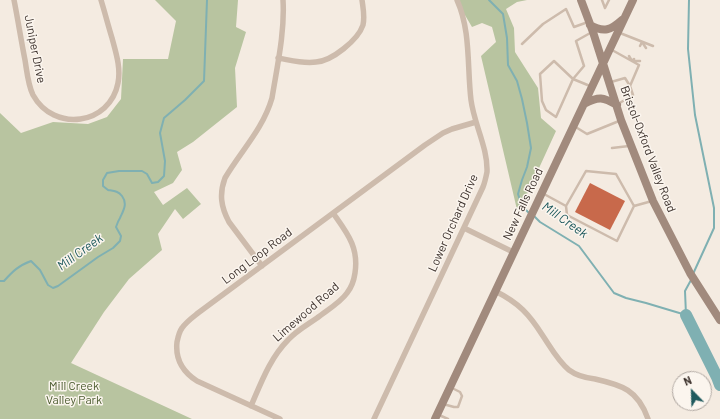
<!DOCTYPE html>
<html>
<head>
<meta charset="utf-8">
<style>
	body { margin:0 }
	#map { position:relative; width:720px; height:419px; overflow:hidden; background:#f4ebe1; font-family:Barlow,sans-serif }
	canvas { display:block }
	.north { position:absolute; left:672px; top:371px; width:40px; height:40px; box-sizing:border-box; background:#fbf5ee; border:1px solid #aea6a0; border-radius:50%; rotate:337deg; font-size:11px; font-weight:700; line-height:16px; text-align:center; color:#3b302b }
	.north::after { content:''; display:block; margin:auto; width:14px; height:18px; background:#1f5a5e; clip-path:polygon(50% 0,100% 100%,50% 72%,0 100%) }
</style>
</head>
<body>
<div id="map">
<canvas width="720" height="419"></canvas>
<div class="north">N</div>
</div>
<script>
const c = document.querySelector('canvas').getContext('2d');
c.lineJoin = 'round';
function fillPath(path, color) { c.fillStyle = color; c.fill(path, 'evenodd'); }
function stroke(path, color, width, dash) { c.strokeStyle = color; c.lineWidth = width; c.lineCap = dash ? 'butt' : 'round'; c.setLineDash(dash || []); c.stroke(path); }
function drawText(font, color, halo, rows, align = 'center') {
  c.font = font + ' Barlow,sans-serif'; c.lineWidth = 3; c.setLineDash([]); c.textBaseline = 'middle'; c.strokeStyle = halo; c.fillStyle = color; for (const [text, x, y, turn = 0] of rows) {
    c.save(); c.translate(x, y); c.rotate((+turn || 0) * Math.PI / 180); c.textAlign = isNaN(turn) ? turn : align; if (halo) c.strokeText(text, 0, 0); c.fillText(text, 0, 0); c.restore();
  }
}
const green = new Path2D(`
	M 155,0 L 238,0 L 236,27 L 246,32 L 235,68 L 237,107 L 193,142 L 177,152 L 182,170 L 173,183 L 154,192 L 163,205 L 187,188 L 201,204 L 183,219 L 175,209 L 158,234 L 162,250 L 129,279 L 104,312 L 71,363 L 192,419 L 0,419 L 0,113 L 21,133 L 53,122 L 88,124 L 107,117 L 121,99 L 123,59 L 168,59 L 176,21 Z
	M 456,0 L 527,0 L 517,2 L 506,9 L 514,28 L 515,52 L 538,88 L 541,118 L 556,131 L 518,214 L 481,56 L 496,42 L 492,27 L 482,23 L 472,27 Z`);
const stream = new Path2D(`
	M 489,0 L 503,14 L 507,38 L 508,65 L 517,81 L 522,99 L 527,123 L 531,148 L 527,167 L 522,180 L 518,194 L 522,206 L 529,213
	M 689,0 L 688,49 L 695,115 L 714,208 L 714,228 L 693,274
	M 533,215 L 540,222 L 579,246 L 614,293 L 626,298 L 646,303 L 686,315 L 685,291 L 691,280
	M 0,281 L 4,281 C 13,271 18,266 31,261 L 40,270 L 48,285 L 53,288 L 58,286 L 98,257 L 113,248 L 120,241 L 121,236 L 116,227 C 117,224 118,221 120,218 C 123,211 128,204 122,196 C 118,191 114,191 108,190 L 103,186 L 103,180 L 107,173 L 119,171 L 142,171 L 147,174 L 152,183 L 158,182 L 164,176 L 165,161 L 160,133 L 164,118 L 185,100 L 204,81 L 207,0`);
const river = new Path2D(`
	M 686,315 L 717,377 L 720,385`);
const building = new Path2D(`
	M 590,183 L 625,201 L 610,230 L 575,212 Z`);
const lane = new Path2D(`
	M 602,0 L 605,8 L 609,0
	M 620,33 L 653,46
	M 522,44 L 543,24 L 566,9 L 574,27 L 588,22
	M 640,46 L 642,42 L 646,48
	M 612,50 L 639,65 L 630,86 L 633,95 L 618,104
	M 629,56 L 632,61
	M 634,59 L 632,61 L 640,61
	M 611,82 L 625,78 L 630,86
	M 590,86 L 573,79 L 556,117 L 546,110 L 542,101 L 540,74 L 554,61 L 573,79 L 584,66 L 576,41 L 592,32
	M 574,126 L 587,134 L 619,121
	M 612,148 L 629,146
	M 544,194 L 566,206 L 586,171 L 616,174 L 634,206 L 652,201
	M 566,206 L 567,215 L 617,241 L 634,206
	M 443,404 L 454,407 L 458,407 L 462,396 L 460,392 L 452,388
	M 439,415 L 448,419`);
const street = new Path2D(`
	M 14,0 C 18,20 21,40 25,60 C 27,72 28,85 33,95 C 54,133 110,125 118,83 C 121,68 116,53 112,38 C 108,25 105,13 101,0
	M 278,58 C 290,60 303,64 316,62 C 332,61 358,40 363,25 C 365,16 363,8 362,0
	M 464,228 L 513,252
	M 262,266 L 229,222 C 221,207 219,194 225,178 C 241,151 263,129 272,98 C 277,67 285,32 283,0
	M 495,291 C 519,303 529,314 543,336 C 551,348 558,361 569,370 C 577,376 586,378 595,379 C 622,385 638,390 648,419
	M 251,406 C 261,383 270,358 288,340 C 296,331 307,325 317,318 C 327,310 340,303 347,293 C 351,288 354,280 355,273 C 359,247 347,233 333,213
	M 280,419 L 197,381 C 183,372 175,360 177,342 C 178,337 179,332 182,328 C 186,322 193,317 198,313 L 425,145 L 443,133 L 452,129 L 476,122
	M 374,419 L 483,187 C 485,182 486,177 487,172 C 488,148 474,124 471,100 C 467,67 471,31 457,0`);
const secondary = new Path2D(`
	M 581,0 L 593,32 L 621,120 L 653,201 L 690,273 L 720,320
	M 590,25 C 604,33 611,30 622,20
	M 584,104 C 599,96 603,97 617,105
	M 435,419 L 633,0`);
const streetNames = [
	["Juniper Drive",35,49,79],
	["Bristol-Oxford Valley Road",648,149,69],
	["New Falls Road",523,204,-65],
	["Lower Orchard Drive",453,223,-66],
	["Long Loop Road",257,256,-37],
	["Limewood Road",306,312,-41]
];
const parkNames = [
	["Mill Creek",74,386],
	["Valley Park",74,400]
];
const waterNames = [
	["Mill Creek",565,220,35],
	["Mill Creek",80,252,-36]
];
fillPath(green, '#b8c4a0');
stroke(stream, '#7fb0b2', 2);
stroke(river, '#7fb0b2', 12);
fillPath(building, '#c8694b');
stroke(lane, '#cdbbac', 2.5);
stroke(street, '#cdbbac', 5.5);
stroke(secondary, '#a18a7d', 8);
drawText('12px', '#3b302b', '#fbf5ee', streetNames);
drawText('12px', '#4a5a2e', '#fbf5ee', parkNames);
drawText('italic 13px', '#1f5a5e', '#fbf5ee', waterNames);
</script>
</body>
</html>
